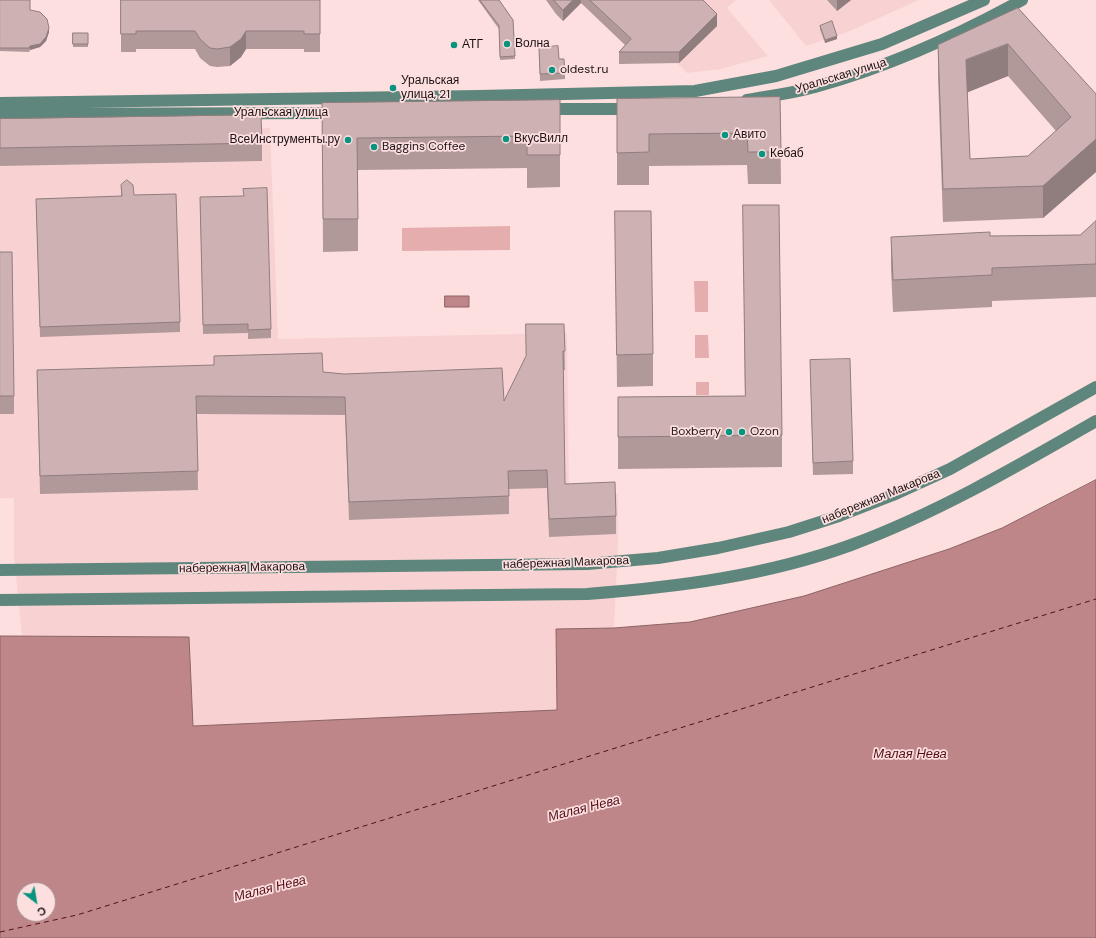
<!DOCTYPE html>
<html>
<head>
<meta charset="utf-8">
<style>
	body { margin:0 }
	#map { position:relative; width:1096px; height:938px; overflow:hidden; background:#fddfdf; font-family:"DM Sans",sans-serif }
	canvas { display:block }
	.north { position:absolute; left:16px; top:882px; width:40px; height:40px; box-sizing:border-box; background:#fddfdf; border:1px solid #a38d8d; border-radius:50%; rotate:149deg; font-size:11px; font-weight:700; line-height:16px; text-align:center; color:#1c1213 }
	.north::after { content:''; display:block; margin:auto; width:14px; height:18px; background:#06937f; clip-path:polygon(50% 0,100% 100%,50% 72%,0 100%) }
</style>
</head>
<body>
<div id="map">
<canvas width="1096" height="938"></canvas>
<div class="north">С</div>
</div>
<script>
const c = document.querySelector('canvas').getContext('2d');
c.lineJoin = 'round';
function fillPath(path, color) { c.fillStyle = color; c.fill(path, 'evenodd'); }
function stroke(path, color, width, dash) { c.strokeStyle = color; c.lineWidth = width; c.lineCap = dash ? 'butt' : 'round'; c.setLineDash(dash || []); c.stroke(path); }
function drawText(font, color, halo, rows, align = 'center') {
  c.font = font + ' "DM Sans",sans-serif'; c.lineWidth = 3.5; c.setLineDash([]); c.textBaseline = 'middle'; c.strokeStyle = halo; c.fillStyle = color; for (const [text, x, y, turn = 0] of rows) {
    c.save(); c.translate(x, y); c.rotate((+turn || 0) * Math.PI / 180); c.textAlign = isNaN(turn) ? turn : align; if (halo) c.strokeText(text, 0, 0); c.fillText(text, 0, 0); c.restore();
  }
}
const built = new Path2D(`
	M 615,0 L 736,0 L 727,8 L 768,56 L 721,69 L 687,73 Z
	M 769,0 L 919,0 L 848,32 L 806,46 Z
	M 270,128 L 278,339 L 567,333 L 569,495 L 618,494 L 618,543 L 614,628 L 556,629 L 557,710 L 193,726 L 189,637 L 22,636 L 14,557 L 14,498 L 0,498 L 0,129 Z`);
const green = new Path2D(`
	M 510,226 L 510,250 L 402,251 L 402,228 Z
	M 694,281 L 708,281 L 708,312 L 695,312 Z
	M 695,335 L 708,335 L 709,358 L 695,358 Z
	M 696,382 L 709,382 L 709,395 L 696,395 Z`);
const water = new Path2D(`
	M 445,296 L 469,296 L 469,307 L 445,307 Z
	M 1096,480 L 1096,938 L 0,938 L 0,636 L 189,637 L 193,726 L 557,710 L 556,629 L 614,628 L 690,622 L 804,596 L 949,549 L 1002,528 ZM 24,890 L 48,890 L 48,914 L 24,914 Z`);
const ferry = new Path2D(`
	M 0,932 L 77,915 L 1096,599`);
const secondary = new Path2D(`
	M 747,100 C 769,96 793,93 815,87 C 887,67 957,36 1022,0
	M 0,103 L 479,96 L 695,91 L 776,76 L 882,44 L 984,0
	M 543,109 L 633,109
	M 0,114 L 337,113
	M 0,570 L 587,564 L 658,558 L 718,548 L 789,532 L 839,516 L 893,495 L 950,469 L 1096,387
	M 0,600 L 587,594 C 677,587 766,576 851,545 C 937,513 1016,467 1096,421`);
const wall = new Path2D(`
	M 0,0 L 30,10 L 49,32 L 46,41 L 40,47 L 30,50 L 29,52 L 0,51 Z
	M 121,0 L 320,0 L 320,52 L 304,52 L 304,49 L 246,49 L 241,57 L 230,66 L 217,67 L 210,66 L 200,58 L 195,49 L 136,49 L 136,52 L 121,52 Z
	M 478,0 L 499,0 L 513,20 L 515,59 L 500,60 L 499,29 Z
	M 546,0 L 703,0 L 717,26 L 679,63 L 619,64 L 619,52 L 625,45 L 581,3 L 563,21 L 556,14 Z
	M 827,0 L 851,0 L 837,11 Z
	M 1018,8 L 1096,94 L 1096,172 L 1043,218 L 943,222 L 938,77 L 938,45 ZM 1008,76 L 1056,131 L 1028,156 L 970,159 L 967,92 Z
	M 820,26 L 837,39 L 825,43 L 820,29 Z
	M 73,33 L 88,33 L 88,47 L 73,47 Z
	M 539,48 L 559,59 L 565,73 L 565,79 L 540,81 Z
	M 780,97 L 781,184 L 748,184 L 747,165 L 649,166 L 649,185 L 617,185 L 617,99 Z
	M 560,100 L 560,187 L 527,188 L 527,168 L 358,170 L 358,251 L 323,252 L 322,103 Z
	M 0,119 L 262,143 L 262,161 L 0,166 Z
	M 121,185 L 134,195 L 180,322 L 180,332 L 40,337 L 36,199 L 121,196 Z
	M 200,197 L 271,329 L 271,338 L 248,339 L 248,333 L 203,334 Z
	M 743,205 L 782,435 L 782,467 L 618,469 L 618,397 L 745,396 Z
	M 615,211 L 653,354 L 653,386 L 617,387 Z
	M 1096,221 L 1096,297 L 992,301 L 992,307 L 893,312 L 891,269 L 891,237 L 1080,235 Z
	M 0,252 L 14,396 L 14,414 L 0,414 Z
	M 564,324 L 565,370 L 563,370 L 565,484 L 616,516 L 616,534 L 549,537 L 547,488 L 509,489 L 509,514 L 349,520 L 345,415 L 197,414 L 198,490 L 40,494 L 37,370 L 323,372 L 504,401 Z
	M 810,360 L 853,461 L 853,474 L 813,475 Z`);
const shadedWall = new Path2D(`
	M 573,0 L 581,0 L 581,3 L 563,21 L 563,10 Z
	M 837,0 L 851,0 L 837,11 Z
	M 717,14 L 717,26 L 679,63 L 679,52 Z
	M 49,28 L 49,32 L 46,41 L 40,47 L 30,50 L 30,46 Z
	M 246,31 L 246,49 L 241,57 L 230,66 L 230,47 Z
	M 837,36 L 837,39 L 825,43 L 825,40 Z
	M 1008,44 L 1008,76 L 966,93 L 966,60 Z
	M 1096,139 L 1096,172 L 1043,218 L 1043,186 Z`);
const building = new Path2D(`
	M 0,0 L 30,0 L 30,10 L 40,12 L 47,19 L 49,28 L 46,37 L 40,44 L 30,46 L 29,48 L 0,48 Z
	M 121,0 L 320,0 L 320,34 L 304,34 L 304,31 L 246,31 L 241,39 L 230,47 L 217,49 L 210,48 L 200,39 L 195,31 L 136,31 L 136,34 L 121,34 Z
	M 480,0 L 499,0 L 513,20 L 515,56 L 500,57 L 499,26 Z
	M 554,0 L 573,0 L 563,10 Z
	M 590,0 L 703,0 L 717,14 L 679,52 L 619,52 L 631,39 Z
	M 1018,8 L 1096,94 L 1096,139 L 1043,186 L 943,189 L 938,45 ZM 1008,44 L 1071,117 L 1028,156 L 970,159 L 966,60 Z
	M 832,21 L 837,36 L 825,40 L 820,26 Z
	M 73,33 L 88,33 L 88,44 L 73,44 Z
	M 558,46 L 559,59 L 564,59 L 565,73 L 540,74 L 539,48 Z
	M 780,97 L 781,152 L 748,152 L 747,133 L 649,134 L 649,152 L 617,153 L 617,99 Z
	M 560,100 L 560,155 L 527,155 L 527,136 L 357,138 L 358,219 L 323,219 L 322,103 Z
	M 261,115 L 262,143 L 0,148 L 0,119 Z
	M 127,180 L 133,185 L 134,195 L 176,194 L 180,322 L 40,327 L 36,199 L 122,196 L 121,185 Z
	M 267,188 L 271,329 L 248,330 L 248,324 L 203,325 L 200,197 L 244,196 L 243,189 Z
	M 743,205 L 779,205 L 782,435 L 618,437 L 618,397 L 745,396 Z
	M 615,211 L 651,211 L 653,354 L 617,355 Z
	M 1096,221 L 1096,264 L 992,268 L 992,275 L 893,280 L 891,237 L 990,232 L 990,236 L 1080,235 Z
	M 0,252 L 12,252 L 14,396 L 0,396 Z
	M 526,324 L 564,324 L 565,351 L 563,351 L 565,484 L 615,482 L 616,516 L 549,519 L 547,470 L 508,471 L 509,496 L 349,502 L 345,397 L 196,396 L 198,471 L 40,476 L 37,370 L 214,365 L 214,356 L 322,353 L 323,372 L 344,374 L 502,368 L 504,401 L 526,356 Z
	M 850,359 L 853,461 L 813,463 L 810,360 Z`);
const markers = [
	[507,44,4,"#06937f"],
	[454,45,4,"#06937f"],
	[552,70,4,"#06937f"],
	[393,88,4,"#06937f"],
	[725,135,4,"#06937f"],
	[506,139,4,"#06937f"],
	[348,140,4,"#06937f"],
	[374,147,4,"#06937f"],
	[762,154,4,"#06937f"],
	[729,432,4,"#06937f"],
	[742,432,4,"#06937f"]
];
const poiNames = [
	["Волна",515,44],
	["АТГ",462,45],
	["oldest.ru",560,70],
	["Уральская",401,81],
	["улица, 21",401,95],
	["Авито",733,135],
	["ВкусВилл",514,139],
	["ВсеИнструменты.ру",340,140,"right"],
	["Baggins Coffee",382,147],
	["Кебаб",770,154],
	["Boxberry",721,432,"right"],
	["Ozon",750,432]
];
const streetNames = [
	["Уральская улица",841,76,-17],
	["Уральская улица",281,113],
	["набережная Макарова",881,497,-22],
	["набережная Макарова",566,563,-2],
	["набережная Макарова",242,568,-1]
];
const waterNames = [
	["Малая Нева",910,755],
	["Малая Нева",584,809,-14],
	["Малая Нева",270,889,-14]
];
fillPath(built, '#f8d2d3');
fillPath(green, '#e6adaf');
fillPath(water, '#be8688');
stroke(water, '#8d6365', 1);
stroke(ferry, '#540f1b', 1, [5, 4]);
stroke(secondary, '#5e867d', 12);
fillPath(wall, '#b1999a');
fillPath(shadedWall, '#907d7d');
fillPath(building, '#ceb2b3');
stroke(building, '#907d7d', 1);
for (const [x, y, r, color] of markers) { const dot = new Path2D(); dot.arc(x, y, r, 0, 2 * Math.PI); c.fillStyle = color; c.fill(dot); stroke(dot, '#fddfdf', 1.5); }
drawText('12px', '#1c1213', '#fddfdf', poiNames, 'left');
drawText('12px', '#1c1213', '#fddfdf', streetNames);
drawText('italic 13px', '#540f1b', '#fddfdf', waterNames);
</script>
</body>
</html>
